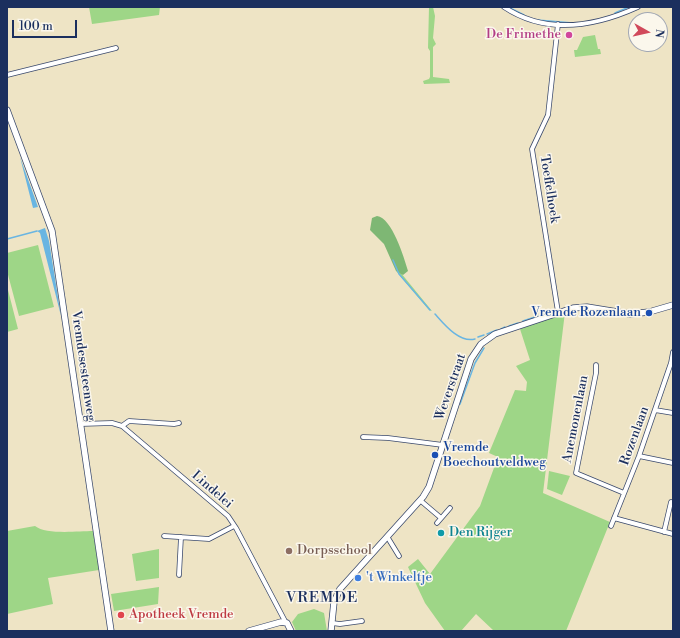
<!DOCTYPE html>
<html>
<head>
<meta charset="utf-8">
<style>
	body { margin:0 }
	#map { position:relative; width:680px; height:638px; overflow:hidden; background:#eee4c5; font-family:"Libre Bodoni",serif }
	canvas { display:block }
	.frame { position:absolute; inset:0; border:8px solid #1b2f5e; pointer-events:none }
	.north { position:absolute; left:628px; top:12px; width:40px; height:40px; box-sizing:border-box; background:#fbf7ec; border:1px solid #a1a7b3; border-radius:50%; rotate:98deg; font-size:11px; font-weight:700; line-height:16px; text-align:center; color:#1b2f5e }
	.north::after { content:''; display:block; margin:auto; width:14px; height:18px; background:#d1495b; clip-path:polygon(50% 0,100% 100%,50% 72%,0 100%) }
	.scale { position:absolute; left:12px; top:20px; width:65px; height:18px; box-sizing:border-box; border:2px solid #1b2f5e; border-top:0; padding-left:5px; font-size:12px; line-height:14px; white-space:nowrap; color:#1b2f5e; -webkit-text-stroke:3px #fbf7ec; paint-order:stroke }
</style>
</head>
<body>
<div id="map">
<canvas width="680" height="638"></canvas>
<div class="frame"></div>
<div class="north">N</div>
<div class="scale">100 m</div>
</div>
<script>
const c = document.querySelector('canvas').getContext('2d');
c.lineJoin = 'round';
function fillPath(path, color) { c.fillStyle = color; c.fill(path, 'evenodd'); }
function stroke(path, color, width, dash) { c.strokeStyle = color; c.lineWidth = width; c.lineCap = dash ? 'butt' : 'round'; c.setLineDash(dash || []); c.stroke(path); }
function drawText(font, color, halo, rows, align = 'center') {
  c.font = font + ' "Libre Bodoni",serif'; c.lineWidth = 3; c.setLineDash([]); c.textBaseline = 'middle'; c.strokeStyle = halo; c.fillStyle = color; for (const [text, x, y, turn = 0] of rows) {
    c.save(); c.translate(x, y); c.rotate((+turn || 0) * Math.PI / 180); c.textAlign = isNaN(turn) ? turn : align; if (halo) c.strokeText(text, 0, 0); c.fillText(text, 0, 0); c.restore();
  }
}
const green = new Path2D(`
	M 89,7 L 160,7 L 159,15 L 92,24 Z
	M 429,7 L 433,7 L 435,16 L 433,38 L 436,44 L 433,47 L 433,77 L 449,79 L 450,83 L 424,84 L 423,81 L 429,79 L 430,77 L 430,51 L 428,48 Z
	M 595,35 L 598,49 L 600,49 L 601,54 L 575,57 L 574,50 L 577,50 L 583,37 Z
	M 38,245 L 54,307 L 19,316 L 7,271 L 7,253 Z
	M 396,271 L 401,273 L 432,311 L 429,310 Z
	M 8,290 L 18,329 L 7,332 L 7,291 Z
	M 565,312 L 543,493 L 610,522 L 566,631 L 494,631 L 476,614 L 461,631 L 445,631 L 425,603 L 408,567 L 418,559 L 430,574 L 480,506 L 498,457 L 489,453 L 515,390 L 526,391 L 527,382 L 516,366 L 530,360 L 520,329 Z
	M 549,471 L 570,476 L 562,495 L 547,489 Z
	M 35,526 C 46,535 78,531 93,531 L 99,570 L 48,578 L 53,604 L 7,614 L 7,531 Z
	M 159,549 L 159,578 L 136,581 L 132,554 Z
	M 159,587 L 158,604 L 114,611 L 111,594 Z
	M 314,609 L 324,613 L 327,631 L 296,631 L 292,622 L 298,614 Z`);
const forest = new Path2D(`
	M 377,216 C 392,218 404,257 408,271 L 403,275 L 396,271 L 384,244 L 370,230 L 372,218 Z`);
const water = new Path2D(`
	M 20,157 L 38,207 L 33,208 Z
	M 45,228 L 49,241 L 61,316 L 40,233 L 37,231 Z`);
const stream = new Path2D(`
	M 508,7 L 524,15
	M 615,13 L 629,7
	M 537,20 L 573,23
	M 7,239 L 37,231
	M 393,260 L 399,274 L 430,310
	M 435,314 C 444,324 459,343 475,339
	M 543,314 L 551,312
	M 538,316 L 540,316
	M 523,321 L 535,317
	M 509,326 L 518,323
	M 501,329 L 505,327
	M 487,334 L 497,330
	M 478,337 L 484,335
	M 460,404 L 475,363 L 484,348`);
const street = new Path2D(`
	M 504,7 C 546,35 594,27 638,7
	M 558,24 L 548,115 L 532,149 L 558,312
	M 7,75 L 116,48
	M 596,365 L 596,373 L 576,473 L 624,493
	M 655,410 L 673,413
	M 80,424 L 112,423 L 122,426 L 228,516 L 236,528 L 286,623
	M 122,426 L 129,421 L 174,424 L 179,423
	M 363,437 L 388,438 L 443,445
	M 639,456 L 673,463
	M 421,501 L 441,518
	M 614,518 L 673,534
	M 437,523 L 450,508
	M 611,526 L 639,456 L 671,363 L 673,352
	M 664,532 L 671,502
	M 164,536 L 209,539 L 234,526
	M 388,538 L 399,556
	M 179,575 L 181,537
	M 332,623 L 340,624 L 362,621`);
const secondary = new Path2D(`
	M 7,110 L 52,231 L 111,631
	M 249,631 L 281,622 L 287,623 L 291,631
	M 331,631 L 334,602 L 340,589 L 423,497 L 429,487 L 471,359 L 481,344 L 495,334 L 573,308 L 587,307 L 630,314 L 649,312 L 673,305`);
const markers = [
	[569,35,4,"#d1479c"],
	[649,313,4,"#1a4fb4"],
	[435,455,4,"#1a4fb4"],
	[441,533,4,"#0f9aa8"],
	[289,551,4,"#8d6e63"],
	[358,578,4,"#3f7fe0"],
	[121,615,4,"#e0444e"]
];
const hotelNames = [
	["De Frimethe",561,35]
];
const streetNames = [
	["Toeffelhoek",549,189,81],
	["Vremdesesteenweg",83,366,82],
	["Weverstraat",451,387,-71],
	["Anemonenlaan",576,419,-79],
	["Rozenlaan",635,436,-70],
	["Lindelei",212,490,41]
];
const transitNames = [
	["Vremde Rozenlaan",641,313],
	["Vremde",443,448,"left"],
	["Boechoutveldweg",443,463,"left"]
];
const cultureNames = [
	["Den Rijger",449,533]
];
const educationNames = [
	["Dorpsschool",297,551]
];
const shopNames = [
	["'t Winkeltje",366,578]
];
const healthNames = [
	["Apotheek Vremde",129,615]
];
const quarterNames = [
	["VREMDE",322,598]
];
fillPath(green, '#9ed687');
fillPath(forest, '#7eb774');
fillPath(water, '#69b5e2');
stroke(stream, '#69b5e2', 1.5);
stroke(street, '#3b4a6d', 5.5);
stroke(secondary, '#3b4a6d', 7);
stroke(street, '#fff', 4);
stroke(secondary, '#fff', 5.5);
for (const [x, y, r, color] of markers) { const dot = new Path2D(); dot.arc(x, y, r, 0, 2 * Math.PI); c.fillStyle = color; c.fill(dot); stroke(dot, '#fbf7ec', 1.5); }
drawText('13px', '#b23c85', '#fbf7ec', hotelNames, 'right');
drawText('13px', '#1b2f5e', '#fbf7ec', streetNames);
drawText('13px', '#164399', '#fbf7ec', transitNames, 'right');
drawText('13px', '#0d838f', '#fbf7ec', cultureNames, 'left');
drawText('13px', '#785e54', '#fbf7ec', educationNames, 'left');
drawText('13px', '#366cbe', '#fbf7ec', shopNames, 'left');
drawText('13px', '#be3a42', '#fbf7ec', healthNames, 'left');
c.letterSpacing = '1px';
drawText('15px', '#1b2f5e', '#fbf7ec', quarterNames);
c.letterSpacing = '0px';
</script>
</body>
</html>
